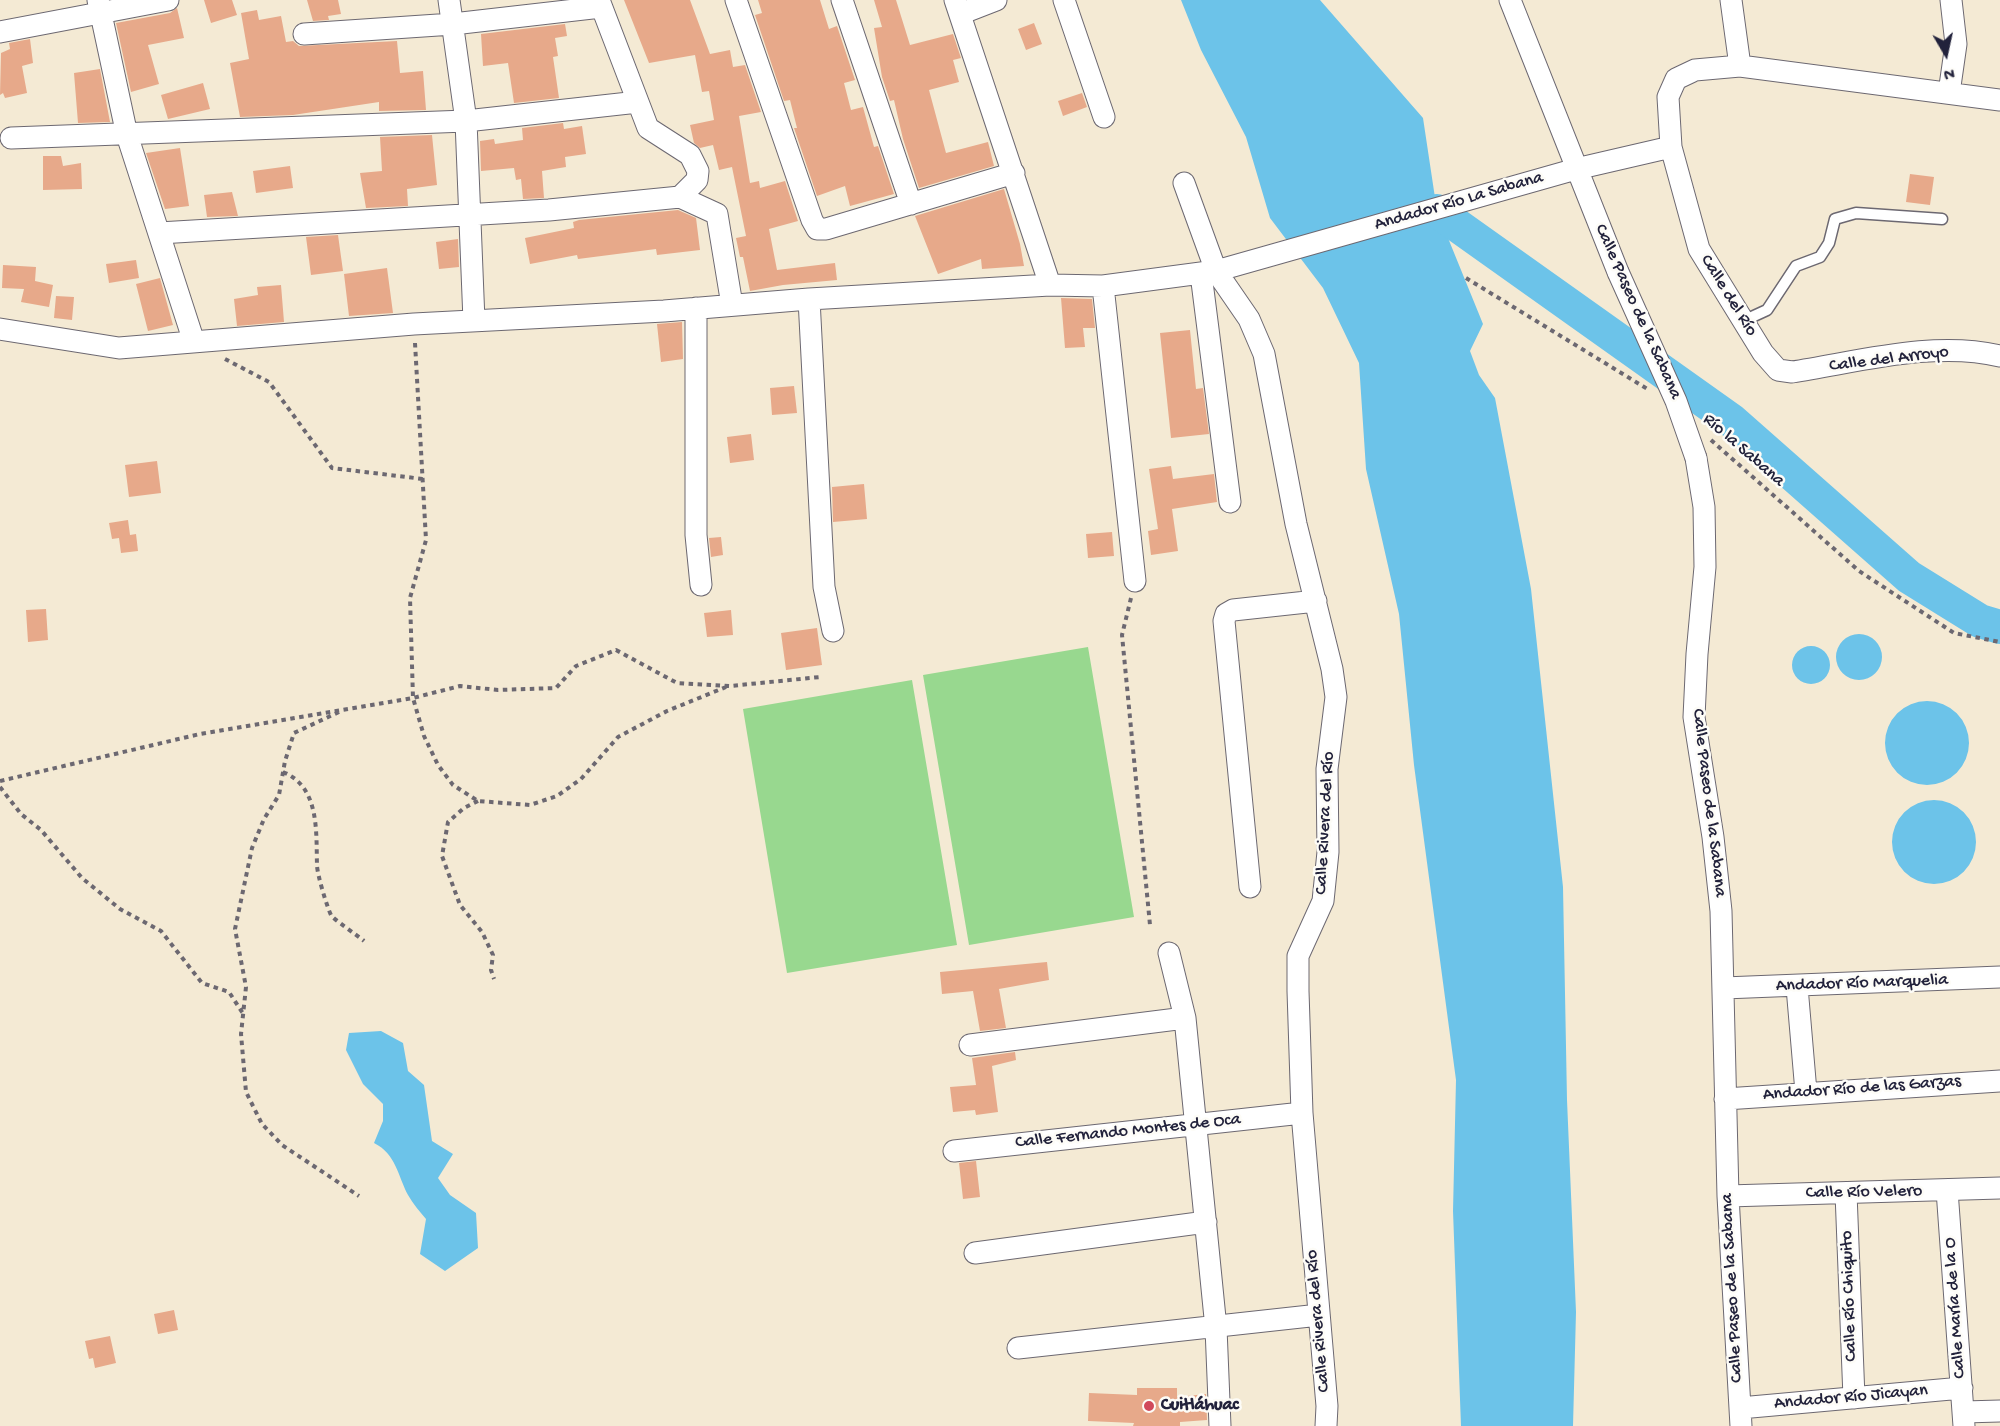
<!DOCTYPE html>
<html>
<head>
<meta charset="utf-8">
<style>
	body { margin:0 }
	#map { position:relative; width:2000px; height:1426px; overflow:hidden; background:#f4ead4; font-family:"Gochi Hand",sans-serif }
	canvas { display:block }
	.north { position:absolute; left:1916px; top:24px; width:60px; height:60px; -webkit-text-stroke:4px #fdfcf7; paint-order:stroke; rotate:171deg; font-size:16px; font-weight:700; line-height:24px; text-align:center; color:#22223b }
	.north::after { content:''; display:block; margin:auto; width:21px; height:27px; background:#22223b; clip-path:polygon(50% 0,100% 100%,50% 72%,0 100%) }
</style>
</head>
<body>
<div id="map">
<canvas width="2000" height="1426"></canvas>
<div class="north">N</div>
</div>
<script>
const c = document.querySelector('canvas').getContext('2d');
c.lineJoin = 'round';
function fillPath(path, color) { c.fillStyle = color; c.fill(path, 'evenodd'); }
function stroke(path, color, width, dash) { c.strokeStyle = color; c.lineWidth = width; c.lineCap = dash ? 'butt' : 'round'; c.setLineDash(dash || []); c.stroke(path); }
function drawText(font, color, halo, rows, align = 'center') {
  c.font = font + ' "Gochi Hand",sans-serif'; c.lineWidth = 5; c.setLineDash([]); c.textBaseline = 'middle'; c.strokeStyle = halo; c.fillStyle = color; for (const [text, x, y, turn = 0] of rows) {
    c.save(); c.translate(x, y); c.rotate((+turn || 0) * Math.PI / 180); c.textAlign = isNaN(turn) ? turn : align; if (halo) c.strokeText(text, 0, 0); c.fillText(text, 0, 0); c.restore();
  }
}
const green = new Path2D(`
	M 1088,647 L 1134,917 L 969,945 L 923,675 Z
	M 912,680 L 957,945 L 787,973 L 743,709 Z`);
const water = new Path2D(`
	M 1181,0 L 1320,0 L 1423,118 L 1437,211 L 1483,324 L 1470,351 L 1479,375 L 1495,398 L 1531,589 L 1563,887 L 1567,1100 L 1576,1312 L 1573,1426 L 1461,1426 L 1453,1211 L 1456,1080 L 1414,765 L 1399,614 L 1366,469 L 1359,363 L 1323,288 L 1270,218 L 1246,137 L 1201,50 Z
	M1836 657a23 23 0 1 1 46 0a23 23 0 1 1-46 0Z
	M1792 665a19 19 0 1 1 38 0a19 19 0 1 1-38 0Z
	M1885 743a42 42 0 1 1 84 0a42 42 0 1 1-84 0Z
	M1892 842a42 42 0 1 1 84 0a42 42 0 1 1-84 0Z
	M 381,1031 L 403,1043 L 408,1071 L 424,1085 L 432,1141 L 453,1154 L 438,1178 L 450,1195 L 476,1213 L 478,1248 L 445,1271 L 420,1254 L 426,1219 C 420,1212 413,1204 408,1195 C 398,1176 396,1154 374,1143 L 383,1121 L 383,1104 L 363,1084 L 346,1050 L 349,1033 Z`);
const river = new Path2D(`
	M 1437,211 L 1731,420 L 1909,577 L 1980,621 L 2000,627`);
const building = new Path2D(`
	M 204,0 L 232,0 L 237,15 L 211,23 Z
	M 307,0 L 338,0 L 341,14 L 328,16 L 329,20 L 313,21 Z
	M 624,0 L 690,0 L 710,54 L 730,50 L 733,67 L 745,65 L 761,112 L 739,116 L 750,183 L 759,181 L 760,188 L 785,181 L 798,221 L 769,229 L 777,270 L 835,263 L 837,280 L 783,285 L 750,291 L 743,257 L 740,257 L 736,238 L 746,236 L 732,167 L 719,170 L 713,145 L 700,148 L 694,143 L 690,125 L 714,120 L 709,91 L 702,92 L 695,55 L 649,63 Z
	M 758,0 L 820,0 L 829,29 L 837,26 L 855,80 L 844,83 L 851,110 L 863,107 L 874,147 L 878,146 L 894,194 L 850,206 L 845,186 L 817,196 L 794,128 L 797,128 L 790,100 L 784,101 L 755,15 L 762,13 Z
	M 874,0 L 896,0 L 910,45 L 953,34 L 961,58 L 953,60 L 959,82 L 929,90 L 946,153 L 988,142 L 994,166 L 919,188 L 903,139 L 894,100 L 890,101 L 882,77 L 874,28 L 882,27 Z
	M 177,8 L 184,38 L 148,45 L 159,84 L 131,92 L 116,23 L 170,13 Z
	M 257,10 L 259,20 L 281,16 L 286,42 L 293,41 L 299,46 L 397,41 L 400,73 L 423,71 L 426,110 L 379,111 L 379,102 L 293,115 L 240,117 L 230,63 L 249,59 L 241,13 Z
	M 1034,23 L 1042,44 L 1026,50 L 1018,29 Z
	M 565,24 L 567,36 L 555,38 L 558,56 L 553,57 L 559,98 L 514,103 L 508,63 L 483,66 L 481,34 Z
	M 30,39 L 33,63 L 22,66 L 27,93 L 5,98 L 3,93 L 0,95 L 1,53 L 10,49 L 9,43 Z
	M 100,69 L 110,122 L 78,123 L 74,73 Z
	M 203,83 L 210,109 L 168,119 L 161,95 Z
	M 1082,93 L 1087,107 L 1063,116 L 1058,101 Z
	M 563,123 L 564,129 L 582,126 L 586,154 L 565,157 L 566,167 L 542,171 L 544,198 L 523,199 L 521,179 L 516,180 L 514,168 L 481,171 L 480,141 L 494,139 L 495,144 L 523,140 L 522,128 Z
	M 432,135 L 437,185 L 407,189 L 408,206 L 366,208 L 360,173 L 382,171 L 380,137 Z
	M 180,148 L 189,206 L 165,209 L 146,153 Z
	M 43,156 L 61,156 L 63,166 L 81,163 L 82,189 L 43,190 Z
	M 290,166 L 293,188 L 256,193 L 253,171 Z
	M 1910,174 L 1934,177 L 1930,205 L 1906,202 Z
	M 1004,189 L 1020,244 L 1024,266 L 982,269 L 981,259 L 938,274 L 915,216 Z
	M 232,192 L 238,216 L 207,217 L 204,195 Z
	M 678,210 L 696,218 L 700,250 L 657,255 L 656,249 L 578,259 L 577,255 L 530,264 L 525,238 L 574,228 L 573,222 L 579,220 Z
	M 338,235 L 343,271 L 311,275 L 306,237 Z
	M 458,239 L 459,267 L 439,269 L 436,242 Z
	M 136,260 L 139,278 L 109,283 L 106,264 Z
	M 3,265 L 36,267 L 35,281 L 53,285 L 49,307 L 21,302 L 24,289 L 2,288 Z
	M 387,268 L 393,313 L 349,316 L 344,274 Z
	M 160,278 L 173,325 L 148,331 L 136,284 Z
	M 281,285 L 284,322 L 237,326 L 234,299 L 258,295 L 257,287 Z
	M 56,296 L 74,297 L 72,320 L 54,318 Z
	M 1061,298 L 1092,299 L 1095,328 L 1083,328 L 1085,347 L 1065,348 Z
	M 682,322 L 683,359 L 661,362 L 657,324 Z
	M 1190,330 L 1196,389 L 1203,388 L 1209,434 L 1171,438 L 1160,333 Z
	M 794,386 L 797,413 L 772,415 L 770,388 Z
	M 751,434 L 754,460 L 730,463 L 727,437 Z
	M 157,461 L 161,493 L 129,497 L 125,465 Z
	M 1171,466 L 1173,479 L 1214,474 L 1217,502 L 1172,509 L 1178,551 L 1151,555 L 1148,531 L 1158,529 L 1149,469 Z
	M 864,484 L 867,519 L 833,522 L 832,487 Z
	M 128,520 L 130,535 L 136,534 L 138,551 L 121,553 L 119,538 L 112,539 L 109,523 Z
	M 1112,532 L 1114,556 L 1088,558 L 1086,534 Z
	M 721,537 L 723,555 L 711,557 L 709,538 Z
	M 46,609 L 48,640 L 28,642 L 26,610 Z
	M 731,610 L 733,635 L 707,637 L 704,613 Z
	M 817,628 L 822,665 L 786,670 L 781,633 Z
	M 1047,962 L 1049,980 L 999,989 L 1006,1028 L 980,1031 L 973,991 L 942,994 L 940,972 Z
	M 1015,1052 L 1016,1060 L 992,1066 L 998,1112 L 976,1115 L 975,1110 L 953,1112 L 950,1087 L 976,1085 L 972,1058 Z
	M 976,1161 L 980,1197 L 963,1199 L 959,1163 Z
	M 174,1310 L 178,1330 L 158,1334 L 154,1314 Z
	M 110,1336 L 116,1363 L 95,1368 L 93,1358 L 89,1359 L 85,1341 Z
	M 1137,1388 L 1177,1388 L 1177,1397 L 1206,1394 L 1207,1420 L 1180,1422 L 1180,1426 L 1133,1426 L 1134,1423 L 1088,1421 L 1089,1393 L 1137,1395 Z`);
const path = new Path2D(`
	M 1466,278 L 1649,390
	M 415,343 L 426,540 L 410,598 L 413,698 L 424,736 L 438,765 L 453,785 L 478,801 L 530,805 L 557,796 L 581,779 L 618,737 L 667,711 L 726,687
	M 225,359 L 269,382 L 332,468 L 423,479
	M 1711,440 L 1859,571 L 1954,633 L 2000,642
	M 1131,598 L 1122,635 L 1150,925
	M 339,712 L 294,733 L 285,761 L 279,795 L 264,819 L 252,848 L 235,929 L 246,987 L 241,1034 L 246,1092 L 262,1124 L 282,1145 L 359,1196
	M 283,772 C 320,787 316,832 317,865 C 317,874 327,907 331,915 C 333,919 357,935 364,941
	M 0,781 L 200,734 L 413,698 L 460,686 L 498,690 L 556,688 L 576,666 L 616,650 L 677,683 L 730,686 L 820,677
	M 0,787 L 21,814 L 41,830 L 82,878 L 120,909 L 161,931 L 202,983 L 229,992 L 244,1015
	M 478,801 L 464,808 L 448,822 L 442,856 L 460,905 L 482,932 L 493,955 L 491,970 L 494,979`);
const lane = new Path2D(`
	M 1743,321 L 1767,310 L 1796,266 L 1820,257 L 1829,243 L 1835,219 L 1856,213 L 1942,219`);
const street = new Path2D(`
	M 98,0 L 127,135 L 194,342
	M 449,0 L 466,121 L 474,321
	M 599,0 L 648,128 L 690,155 L 698,171 L 697,180 L 680,197
	M 736,0 L 812,220 L 817,229 L 826,229 L 1014,173
	M 842,0 L 911,204
	M 955,0 L 1050,285
	M 1064,0 L 1104,117
	M 1510,0 L 1618,272
	M 1731,0 L 1740,66
	M 960,14 L 996,0
	M 0,32 L 168,0
	M 304,34 L 453,24 L 601,7
	M 1949,93 L 1956,44 L 1951,0
	M 2000,100 L 1740,66 L 1695,70 L 1676,79 L 1668,97 L 1671,147 L 1699,249 L 1763,353 L 1778,370 L 1792,372 C 1858,362 1934,340 2000,356
	M 11,138 L 466,121 L 638,102
	M 1184,183 L 1216,271 L 1249,319 L 1264,354 L 1296,524 L 1332,669 L 1336,697 L 1327,769 L 1328,852 L 1323,901 L 1298,956 L 1298,991 L 1302,1113 L 1327,1406 L 1326,1426
	M 159,233 L 549,210 L 680,197 L 717,214 L 732,305
	M 1201,274 L 1230,502
	M 1103,286 L 1135,581
	M 809,299 L 824,587 L 833,631
	M 696,308 L 696,535 L 701,585
	M 0,329 L 119,348 L 414,324 L 664,311 L 809,299 L 1050,285 L 1103,286 L 1216,271 L 1576,169 L 1671,147
	M 1696,458 L 1704,507 L 1705,567 L 1697,654 L 1694,717 L 1713,837 L 1721,911 L 1728,1196 L 1741,1426
	M 1250,887 L 1224,621 L 1226,614 L 1233,610 L 1316,601
	M 1169,953 L 1185,1018 L 1216,1328 L 1220,1426
	M 1797,987 L 1806,1092
	M 1724,988 L 2000,977
	M 970,1045 L 1185,1018
	M 1725,1099 L 2000,1081
	M 954,1151 L 1302,1113
	M 1947,1190 L 1964,1426
	M 1846,1193 L 1854,1398
	M 1728,1196 L 2000,1188
	M 975,1253 L 1206,1222
	M 1018,1348 L 1319,1315
	M 1740,1408 L 1962,1388
	M 1964,1412 L 2000,1411`);
const streetBridge = new Path2D(`
	M 1618,272 L 1676,401 L 1696,458`);
const markers = [
	[1149,1406,6,"#d1495b"]
];
const streetNames = [
	["Andador Río La Sabana",1459,202,-16],
	["Calle del Río",1728,296,58],
	["Calle Paseo de la Sabana",1637,312,66],
	["Calle del Arroyo",1889,360,-7],
	["Río la Sabana",1743,451,41],
	["Calle Paseo de la Sabana",1708,803,83],
	["Calle Rivera del Río",1326,823,-87],
	["Andador Río Marquelia",1862,984,-2],
	["Andador Río de las Garzas",1862,1089,-4],
	["Calle Fernando Montes de Oca",1128,1132,-6],
	["Calle Río Velero",1864,1193,-1],
	["Calle Paseo de la Sabana",1733,1288,-93],
	["Calle Río Chiquito",1850,1296,-92],
	["Calle María de la O",1956,1308,-94],
	["Calle Rivera del Río",1319,1321,-95],
	["Andador Río Jicayan",1851,1398,-5]
];
const poiNames = [
	["Cuitláhuac",1161,1406]
];
fillPath(green, '#98d88f');
fillPath(water, '#6cc3e9');
stroke(river, '#6cc3e9', 34);
fillPath(building, '#e7a98a');
stroke(lane, '#6c6871', 13);
stroke(street, '#6c6871', 23);
stroke(path, '#6c6871', 4, [4.5, 4.5]);
stroke(lane, '#fff', 10);
stroke(street, '#fff', 21);
stroke(streetBridge, '#6c6871', 23, []);
stroke(streetBridge, '#fff', 21);
for (const [x, y, r, color] of markers) { const dot = new Path2D(); dot.arc(x, y, r, 0, 2 * Math.PI); c.fillStyle = color; c.fill(dot); stroke(dot, '#fdfcf7', 2); }
drawText('18px', '#22223b', '#fdfcf7', streetNames);
drawText('bold 18px', '#22223b', '#fdfcf7', poiNames, 'left');
</script>
</body>
</html>
